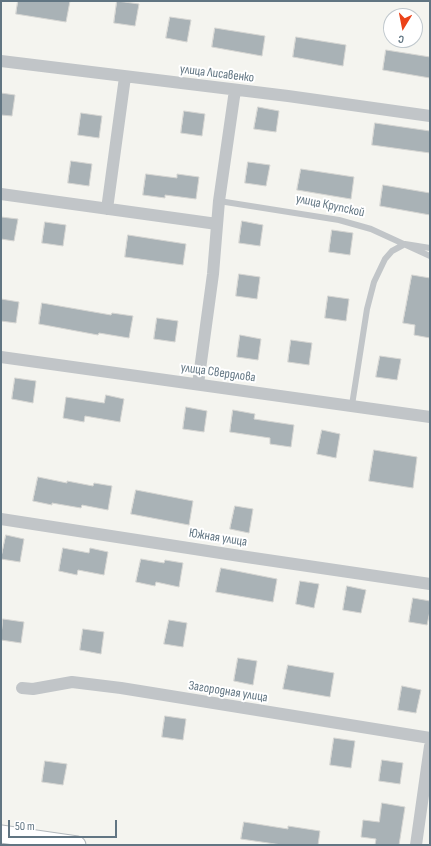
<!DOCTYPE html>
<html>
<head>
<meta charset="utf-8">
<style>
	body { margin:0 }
	#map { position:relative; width:431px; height:846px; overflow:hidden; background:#f4f4ef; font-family:"Sofia Sans Condensed",sans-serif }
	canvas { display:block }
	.frame { position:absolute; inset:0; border:2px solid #617582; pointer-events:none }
	.north { position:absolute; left:383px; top:8px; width:40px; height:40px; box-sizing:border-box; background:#fff; border:1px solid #c0c8cd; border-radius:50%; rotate:190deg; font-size:11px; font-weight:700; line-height:16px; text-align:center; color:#617582 }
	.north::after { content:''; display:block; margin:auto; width:14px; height:18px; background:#eb4219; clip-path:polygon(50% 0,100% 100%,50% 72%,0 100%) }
	.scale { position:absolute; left:8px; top:820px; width:109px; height:18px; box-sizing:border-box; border:2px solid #617582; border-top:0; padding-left:5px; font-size:12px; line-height:14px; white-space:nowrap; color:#617582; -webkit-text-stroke:3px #fff; paint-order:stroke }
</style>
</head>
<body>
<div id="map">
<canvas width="431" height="846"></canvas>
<div class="frame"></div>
<div class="north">С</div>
<div class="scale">50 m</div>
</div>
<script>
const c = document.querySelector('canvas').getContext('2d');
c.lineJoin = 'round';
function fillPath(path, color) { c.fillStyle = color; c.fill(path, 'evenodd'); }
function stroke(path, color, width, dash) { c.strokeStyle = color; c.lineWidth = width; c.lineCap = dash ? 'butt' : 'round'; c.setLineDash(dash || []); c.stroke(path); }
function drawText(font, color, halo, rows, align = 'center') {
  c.font = font + ' "Sofia Sans Condensed",sans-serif'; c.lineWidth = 4; c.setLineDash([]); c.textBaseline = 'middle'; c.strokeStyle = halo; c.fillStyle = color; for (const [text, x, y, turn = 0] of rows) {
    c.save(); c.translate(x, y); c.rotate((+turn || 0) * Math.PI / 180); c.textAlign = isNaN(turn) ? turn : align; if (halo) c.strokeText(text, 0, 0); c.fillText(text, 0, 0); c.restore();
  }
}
const building = new Path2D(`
	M 18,1 L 70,1 L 66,22 L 16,14 Z
	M 117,1 L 139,4 L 135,26 L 114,23 Z
	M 170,17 L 191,20 L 187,42 L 166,38 Z
	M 215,28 L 265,36 L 262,56 L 212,47 Z
	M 296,37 L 346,45 L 343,66 L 293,57 Z
	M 386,50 L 430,57 L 430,78 L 383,70 Z
	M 1,93 L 15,95 L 12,116 L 1,115 Z
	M 258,107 L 279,111 L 276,132 L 254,129 Z
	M 184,111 L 205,114 L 202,136 L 181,133 Z
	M 81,113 L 102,116 L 99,138 L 78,135 Z
	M 375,123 L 430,131 L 430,153 L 372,145 Z
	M 71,161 L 92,164 L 89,186 L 68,183 Z
	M 248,162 L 270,165 L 266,186 L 245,183 Z
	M 301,169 L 354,177 L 351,199 L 297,190 Z
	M 146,174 L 177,178 L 177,174 L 199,177 L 196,199 L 165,195 L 165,198 L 143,195 Z
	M 383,185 L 430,193 L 430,215 L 380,206 Z
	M 1,217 L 18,219 L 14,241 L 1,239 Z
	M 242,221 L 263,225 L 260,246 L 239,243 Z
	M 45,222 L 66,225 L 63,246 L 42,243 Z
	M 332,230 L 353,233 L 350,255 L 329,252 Z
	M 128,235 L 186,244 L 183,265 L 125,257 Z
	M 239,274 L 260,277 L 257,299 L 236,296 Z
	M 412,275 L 430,278 L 430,338 L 414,335 L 415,325 L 403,323 Z
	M 328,296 L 349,299 L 346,321 L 325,318 Z
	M 1,299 L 19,302 L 16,323 L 1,321 Z
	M 42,303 L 111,315 L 112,313 L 133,316 L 129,338 L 99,333 L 98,335 L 39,324 Z
	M 157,318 L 178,321 L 175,342 L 154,339 Z
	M 240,335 L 261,339 L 258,360 L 237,357 Z
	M 291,340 L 312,343 L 309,365 L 288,362 Z
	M 380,356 L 401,359 L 397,380 L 376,377 Z
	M 15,378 L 36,381 L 33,403 L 12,399 Z
	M 106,395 L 124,399 L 120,422 L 85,416 L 84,422 L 63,418 L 66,397 L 104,403 Z
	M 186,407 L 207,411 L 204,432 L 183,429 Z
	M 233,410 L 255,414 L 254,419 L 294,425 L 291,447 L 270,444 L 270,438 L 230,432 Z
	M 322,430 L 340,434 L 336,458 L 317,454 Z
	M 374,450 L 417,457 L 413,488 L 369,481 Z
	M 38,477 L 67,483 L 67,481 L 93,486 L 94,483 L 112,486 L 108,510 L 82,505 L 81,508 L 52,503 L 52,505 L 33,501 Z
	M 136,490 L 193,501 L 189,525 L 131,514 Z
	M 235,506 L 253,509 L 249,533 L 230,529 Z
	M 6,535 L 24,539 L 20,562 L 1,559 Z
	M 63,548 L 89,553 L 90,548 L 108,552 L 104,575 L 78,570 L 77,575 L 59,571 Z
	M 141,559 L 164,563 L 165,560 L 183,563 L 179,587 L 156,582 L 155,586 L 136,582 Z
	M 221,568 L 277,579 L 273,602 L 216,592 Z
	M 300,581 L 319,584 L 314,608 L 296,604 Z
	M 347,586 L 366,590 L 361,613 L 343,610 Z
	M 413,598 L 430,601 L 430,611 L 427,625 L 409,622 Z
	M 3,619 L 24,622 L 21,643 L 1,640 Z
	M 169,620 L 187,623 L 183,647 L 164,644 Z
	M 83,629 L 104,632 L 101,654 L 80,650 Z
	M 238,658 L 257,661 L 253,685 L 234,681 Z
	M 288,665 L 334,673 L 330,697 L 283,689 Z
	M 402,686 L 421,690 L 416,713 L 398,710 Z
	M 165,716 L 186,719 L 183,740 L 162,737 Z
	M 334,738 L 355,741 L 351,768 L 330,765 Z
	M 382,760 L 403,763 L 400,784 L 379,781 Z
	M 45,761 L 67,764 L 63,785 L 42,782 Z
	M 382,803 L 405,807 L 399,845 L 375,845 L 376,839 L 361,837 L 363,820 L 379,822 Z
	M 244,822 L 288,829 L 288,826 L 320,831 L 318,845 L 282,845 L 241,839 Z`);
const lane = new Path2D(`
	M 219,201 L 339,220 L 371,229 L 430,256
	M 352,405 L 367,309 L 374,282 L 385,259 L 392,251 L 405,244 L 430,248`);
const street = new Path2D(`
	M 1,61 L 288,96 L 430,116
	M 1,194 L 217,224
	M 107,209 L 125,77
	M 1,357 L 430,417
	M 198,384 L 213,274 L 219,201 L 235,90
	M 1,519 L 240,556 L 430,584
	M 22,688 L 33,689 L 72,682 L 121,688 L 430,738
	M 416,845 L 430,746`);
const secondary = new Path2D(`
	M 1,834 L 77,845`);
const streetNames = [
	["улица Лисавенко",217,74,7],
	["улица Крупской",330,206,12],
	["улица Свердлова",218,373,8],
	["Южная улица",218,538,9],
	["Загородная улица",228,692,9]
];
fillPath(building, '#a9b2b6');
stroke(building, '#d5d5d2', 1);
stroke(secondary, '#b3b9bd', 19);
stroke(lane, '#c1c5c8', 6);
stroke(street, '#c1c5c8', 12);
stroke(secondary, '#fff', 17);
drawText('13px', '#617582', '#fff', streetNames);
</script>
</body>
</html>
